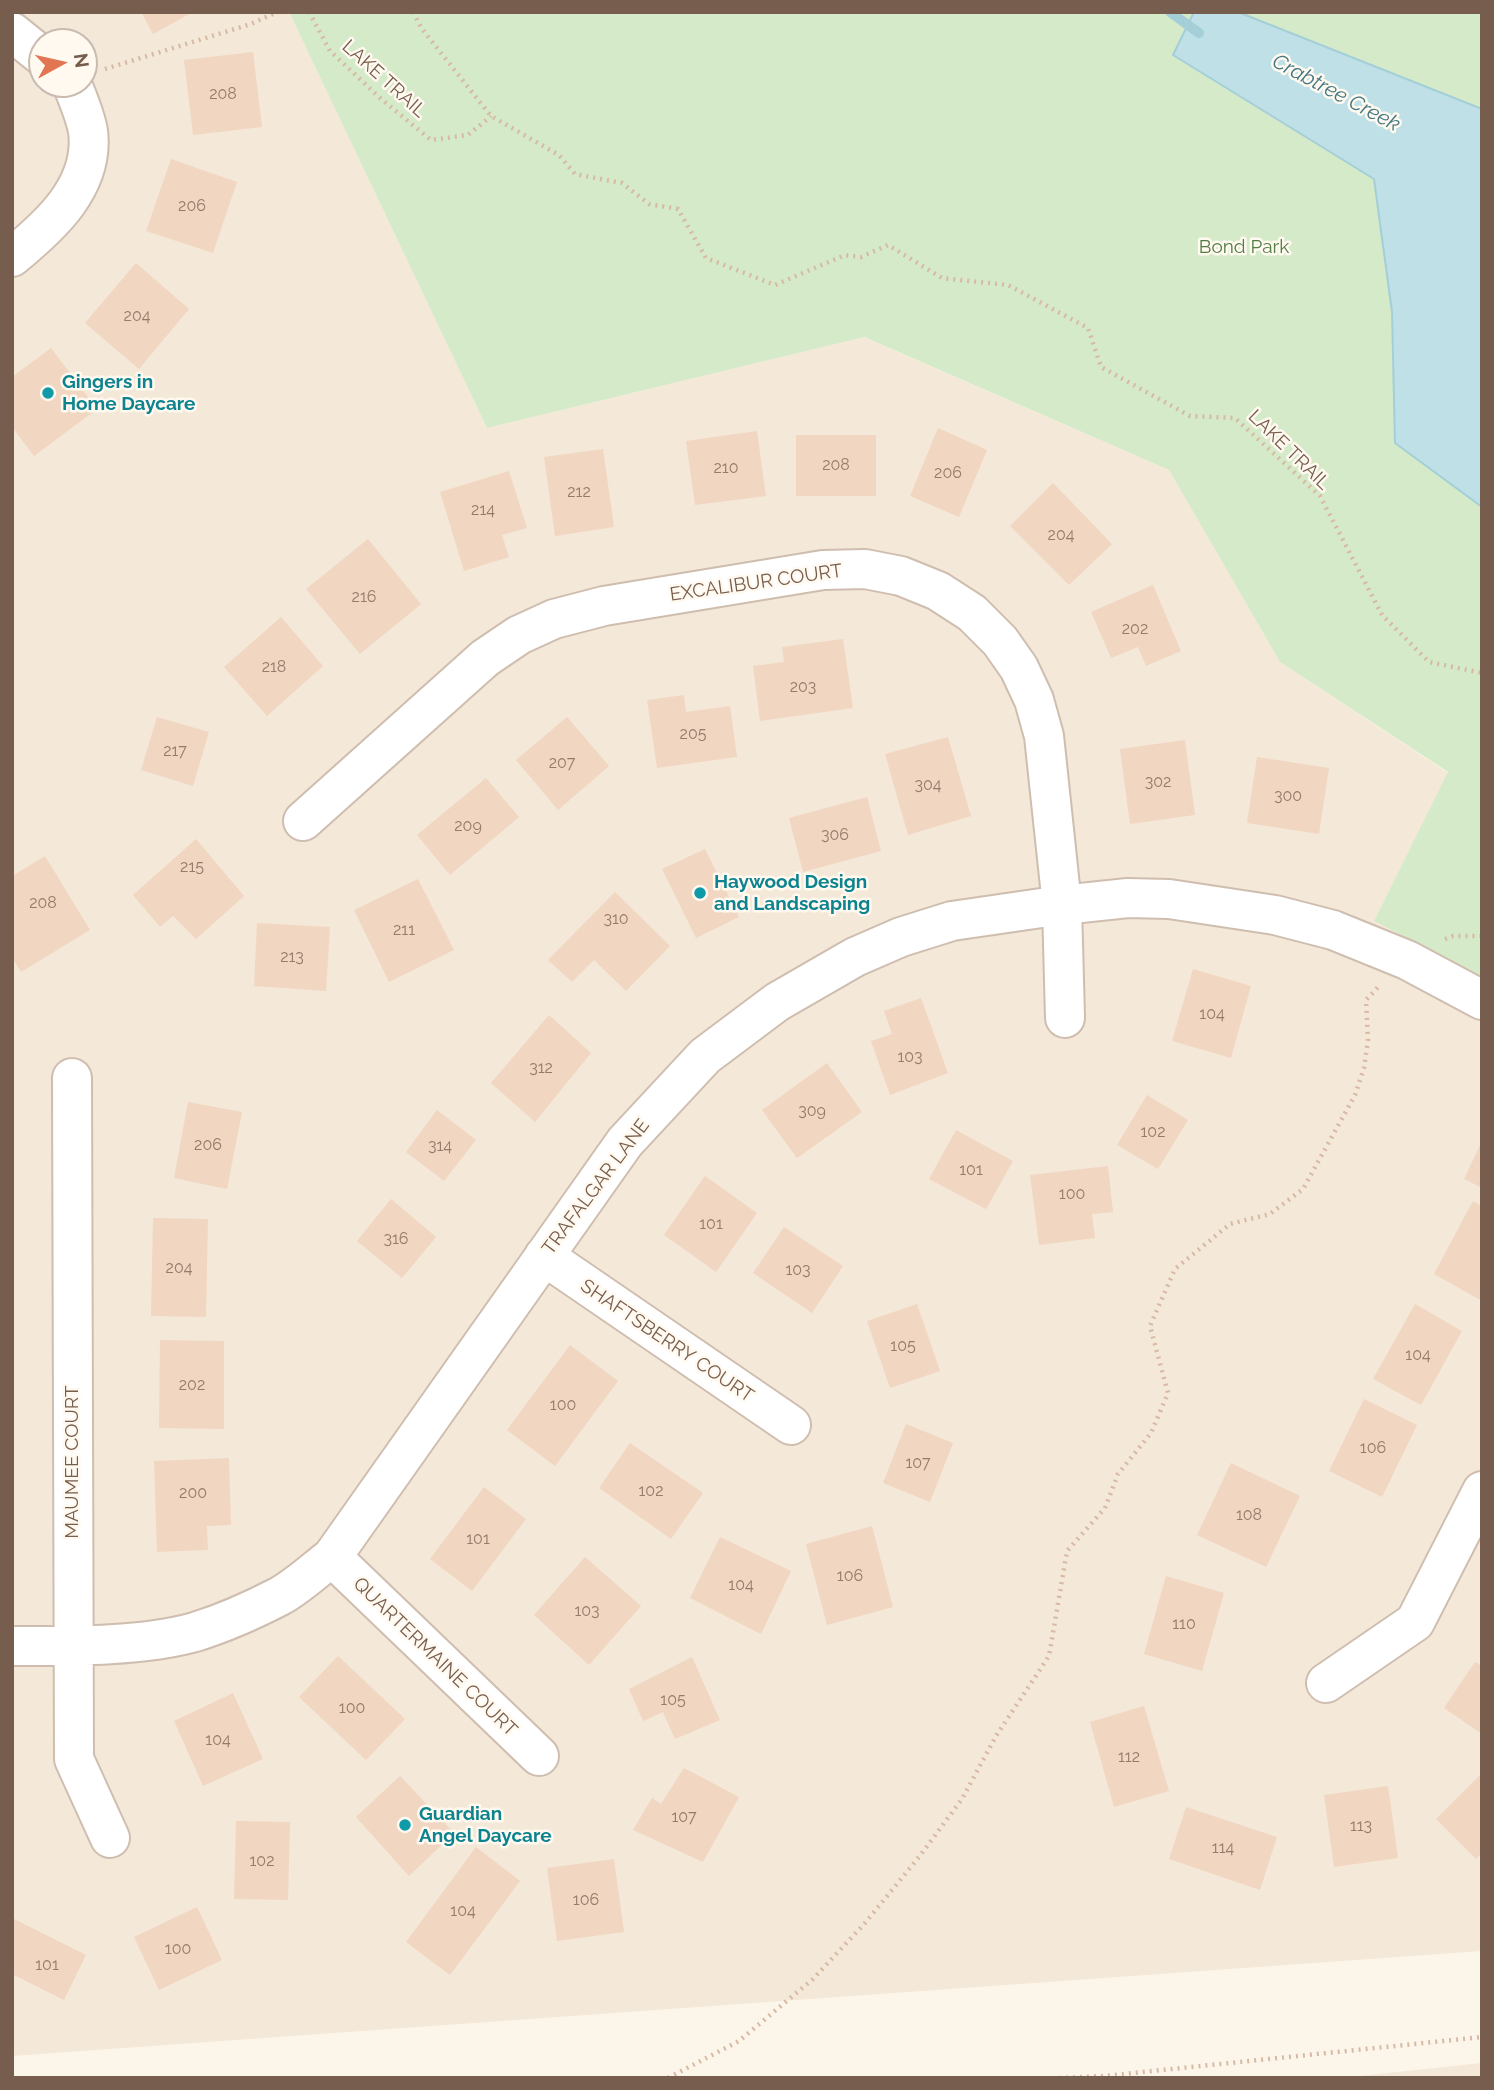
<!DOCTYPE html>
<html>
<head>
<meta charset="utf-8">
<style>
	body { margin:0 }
	#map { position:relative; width:1494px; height:2090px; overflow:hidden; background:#fcf6ea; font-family:Raleway,sans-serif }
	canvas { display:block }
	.frame { position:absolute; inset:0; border:14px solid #775d4d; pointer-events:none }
	.north { position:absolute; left:28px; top:28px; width:70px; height:70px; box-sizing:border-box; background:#fff9f0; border:2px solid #c9bbaf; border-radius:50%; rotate:82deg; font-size:19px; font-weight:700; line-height:28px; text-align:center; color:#775d4d }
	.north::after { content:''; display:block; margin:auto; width:24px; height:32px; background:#e37652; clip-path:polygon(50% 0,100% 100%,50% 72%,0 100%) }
</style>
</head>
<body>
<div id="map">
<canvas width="1494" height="2090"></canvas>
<div class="frame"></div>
<div class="north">N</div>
</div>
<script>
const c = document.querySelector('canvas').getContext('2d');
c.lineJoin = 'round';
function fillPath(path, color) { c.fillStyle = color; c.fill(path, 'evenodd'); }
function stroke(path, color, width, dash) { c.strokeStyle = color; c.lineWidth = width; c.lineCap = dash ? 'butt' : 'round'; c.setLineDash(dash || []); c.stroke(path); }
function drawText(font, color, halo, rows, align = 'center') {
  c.font = font + ' Raleway,sans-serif'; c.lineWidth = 5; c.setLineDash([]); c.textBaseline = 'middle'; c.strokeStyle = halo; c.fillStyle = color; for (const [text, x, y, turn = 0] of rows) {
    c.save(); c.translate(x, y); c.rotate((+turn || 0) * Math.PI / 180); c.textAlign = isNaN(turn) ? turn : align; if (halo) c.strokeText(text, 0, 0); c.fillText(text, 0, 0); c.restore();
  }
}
const residential = new Path2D(`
	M 12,12 L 289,12 L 487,428 L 863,337 L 1169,470 L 1280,662 L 1448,773 L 1374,921 L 1482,977 L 1482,1951 L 12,2056 ZM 42,42 L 84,42 L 84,84 L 42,84 Z
	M 1482,2063 L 1482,2078 L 1340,2078 Z`);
const green = new Path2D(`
	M 289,12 L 1482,12 L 1482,977 L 1374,921 L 1448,772 L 1280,662 L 1169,470 L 864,337 L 487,428 Z`);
const water = new Path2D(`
	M 1194,12 L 1238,12 L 1482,109 L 1482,507 L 1395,443 L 1392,312 L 1374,179 L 1173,55 Z`);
const stream = new Path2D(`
	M 1170,12 L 1199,33`);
const building = new Path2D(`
	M 141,12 L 193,12 L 153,34 Z
	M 253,52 L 262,127 L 193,135 L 184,60 Z
	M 171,159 L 237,182 L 213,253 L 146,231 Z
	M 136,263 L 189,309 L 139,369 L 85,323 Z
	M 51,348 L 97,409 L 34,456 L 12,427 L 12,377 Z
	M 938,428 L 987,450 L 959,517 L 910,496 Z
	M 757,431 L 766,496 L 695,505 L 686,441 Z
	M 796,435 L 876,435 L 876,496 L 796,496 Z
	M 603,449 L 614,527 L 555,536 L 544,457 Z
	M 509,471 L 527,528 L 502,535 L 509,557 L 464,571 L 440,492 Z
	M 1053,483 L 1112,544 L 1069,585 L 1010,526 Z
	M 368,539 L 421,604 L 360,654 L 306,589 Z
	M 1153,585 L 1181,651 L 1146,666 L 1138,647 L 1111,658 L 1091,612 Z
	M 281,617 L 323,666 L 267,716 L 224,667 Z
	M 843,639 L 853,708 L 760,721 L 753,666 L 784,662 L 782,647 Z
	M 684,695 L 686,712 L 730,706 L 737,757 L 657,768 L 647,700 Z
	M 157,717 L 209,732 L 193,786 L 141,770 Z
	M 567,717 L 609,766 L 558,810 L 516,760 Z
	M 948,737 L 971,816 L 908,835 L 885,754 Z
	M 1185,740 L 1195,815 L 1130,824 L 1120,749 Z
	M 1257,757 L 1329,768 L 1319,834 L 1247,823 Z
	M 486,778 L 519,817 L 450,875 L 417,835 Z
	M 867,797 L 881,851 L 803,872 L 789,818 Z
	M 196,839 L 244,896 L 196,939 L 173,916 L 160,927 L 133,895 Z
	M 705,849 L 739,917 L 696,938 L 662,869 Z
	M 45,856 L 90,930 L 21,972 L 12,957 L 12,876 Z
	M 418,879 L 454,950 L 389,982 L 354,910 Z
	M 615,892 L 670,946 L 626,991 L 594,960 L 572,982 L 548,960 Z
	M 257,923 L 330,927 L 326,991 L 254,986 Z
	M 1193,969 L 1251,986 L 1231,1058 L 1172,1041 Z
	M 921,998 L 948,1073 L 890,1095 L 871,1041 L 892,1034 L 884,1011 Z
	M 549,1015 L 591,1053 L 535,1122 L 491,1083 Z
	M 827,1063 L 862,1112 L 797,1158 L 762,1110 Z
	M 1147,1095 L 1188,1120 L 1158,1169 L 1117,1145 Z
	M 188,1102 L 242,1112 L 227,1189 L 174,1178 Z
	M 437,1110 L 476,1140 L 444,1181 L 406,1152 Z
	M 956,1130 L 1013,1161 L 986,1209 L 929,1179 Z
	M 1482,1141 L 1482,1188 L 1464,1179 Z
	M 1108,1166 L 1113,1212 L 1092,1214 L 1095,1238 L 1039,1245 L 1030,1175 Z
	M 705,1176 L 757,1213 L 716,1272 L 664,1235 Z
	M 391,1199 L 436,1237 L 402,1278 L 357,1241 Z
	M 1473,1201 L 1482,1206 L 1482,1301 L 1434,1274 Z
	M 153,1218 L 208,1219 L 206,1317 L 151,1316 Z
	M 784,1227 L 843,1266 L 812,1313 L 753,1273 Z
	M 917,1304 L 940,1371 L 890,1388 L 867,1321 Z
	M 1415,1304 L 1462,1331 L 1421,1405 L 1373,1379 Z
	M 160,1340 L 224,1341 L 224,1429 L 159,1428 Z
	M 570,1345 L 618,1381 L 555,1466 L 507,1430 Z
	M 1364,1399 L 1417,1425 L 1382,1497 L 1329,1471 Z
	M 906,1424 L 953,1443 L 930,1502 L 883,1483 Z
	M 630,1443 L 703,1493 L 671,1539 L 599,1488 Z
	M 229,1458 L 231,1525 L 207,1526 L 208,1550 L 157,1552 L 154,1461 Z
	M 1231,1463 L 1300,1496 L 1266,1567 L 1197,1535 Z
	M 484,1487 L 526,1519 L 472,1591 L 430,1559 Z
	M 872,1526 L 893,1607 L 827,1625 L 806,1544 Z
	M 720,1537 L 791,1571 L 761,1634 L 690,1598 Z
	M 585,1557 L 641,1606 L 589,1665 L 534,1615 Z
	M 1166,1576 L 1224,1593 L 1202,1671 L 1144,1654 Z
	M 338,1656 L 405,1719 L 366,1760 L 299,1697 Z
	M 692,1657 L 720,1720 L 675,1739 L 663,1712 L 643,1721 L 629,1689 Z
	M 1475,1662 L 1482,1666 L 1482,1734 L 1444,1708 Z
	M 233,1693 L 263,1759 L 203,1786 L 174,1721 Z
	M 1144,1706 L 1169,1791 L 1114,1807 L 1090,1722 Z
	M 684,1768 L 739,1797 L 703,1862 L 633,1830 L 652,1798 L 661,1804 Z
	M 1482,1773 L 1482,1853 L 1476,1859 L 1436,1819 Z
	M 400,1776 L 454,1833 L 409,1876 L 356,1817 Z
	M 1388,1786 L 1398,1858 L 1334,1867 L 1324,1795 Z
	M 1186,1807 L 1277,1837 L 1260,1890 L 1169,1859 Z
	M 236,1821 L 290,1822 L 288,1900 L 234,1899 Z
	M 476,1847 L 520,1881 L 450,1975 L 406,1942 Z
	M 614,1859 L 624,1932 L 557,1941 L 547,1868 Z
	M 197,1907 L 222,1960 L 159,1990 L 134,1937 Z
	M 12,1918 L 86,1955 L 64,2000 L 12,1974 Z`);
const path = new Path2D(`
	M 309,12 L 330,51 L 380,98 L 431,140 L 468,135 L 491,116
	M 413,12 L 422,29 L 491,116 L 559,155 L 575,174 L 622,183 L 649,204 L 678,209 L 706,258 L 775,285 L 845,255 L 861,257 L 888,245 L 942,278 L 1008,285 L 1088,328 L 1101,367 L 1190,416 L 1235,418 L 1320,496 L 1382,615 L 1429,662 L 1482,673
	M 105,69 L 251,24 L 277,12
	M 1445,939 L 1453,936 L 1482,936
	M 668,2078 L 739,2041 L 813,1979 L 865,1923 L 919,1857 L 962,1799 L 996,1736 L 1049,1656 L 1067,1551 L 1105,1508 L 1118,1474 L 1151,1433 L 1168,1393 L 1150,1326 L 1175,1269 L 1230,1224 L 1270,1214 L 1303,1189 L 1355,1095 L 1364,1068 L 1368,1040 L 1366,1000 L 1379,986
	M 1059,2078 L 1104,2076 L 1482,2037`);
const minor = new Path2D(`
	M 12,32 L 42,56
	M 12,257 C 50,226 95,186 88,131 C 85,115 78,99 72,84
	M 303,821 L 485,658 L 519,635 L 554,619 L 604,606 L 823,570 L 865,569 L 901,576 L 938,591 L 972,613 L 1000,641 L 1019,668 L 1034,700 L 1044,736 L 1062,905 L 1065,1018
	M 72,1078 L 74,1759 L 110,1838
	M 544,1256 L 791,1425
	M 332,1557 L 539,1756
	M 12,1646 C 69,1646 141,1647 195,1632 C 224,1623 253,1610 280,1596 C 298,1586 315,1570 332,1557 L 625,1142 L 705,1056 L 777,1002 L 855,957 L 901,937 L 952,921 L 1062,905 L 1128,898 L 1169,899 L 1275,915 L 1333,930 L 1407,960 L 1482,1000
	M 1326,1683 L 1415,1622 L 1482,1491`);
const markers = [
	[48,393,7,"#0f9aa8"],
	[700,893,7,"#0f9aa8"],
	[405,1825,7,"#0f9aa8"]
];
const numberNames = [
	["208",223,94],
	["206",192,206],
	["204",137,316],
	["208",836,465],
	["210",726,468],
	["206",948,473],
	["212",579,492],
	["214",483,510],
	["204",1061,535],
	["216",364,597],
	["202",1135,629],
	["218",274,667],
	["203",803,687],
	["205",693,734],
	["217",175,751],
	["207",562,763],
	["302",1158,782],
	["304",928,785],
	["300",1288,796],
	["209",468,826],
	["306",835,835],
	["215",192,867],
	["208",43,903],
	["310",616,919],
	["211",404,930],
	["213",292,957],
	["104",1212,1014],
	["103",910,1057],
	["312",541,1068],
	["309",812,1111],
	["102",1153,1132],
	["206",208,1145],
	["314",440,1146],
	["101",971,1170],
	["100",1072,1194],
	["101",711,1224],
	["316",396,1239],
	["204",179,1268],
	["103",798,1270],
	["105",903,1346],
	["104",1418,1355],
	["202",192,1385],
	["100",563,1405],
	["106",1373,1448],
	["107",918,1463],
	["102",651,1491],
	["200",193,1493],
	["108",1249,1515],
	["101",478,1539],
	["106",850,1576],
	["104",741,1585],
	["103",587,1611],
	["110",1184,1624],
	["105",673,1700],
	["100",352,1708],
	["104",218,1740],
	["112",1129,1757],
	["107",684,1817],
	["113",1361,1826],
	["114",1223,1848],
	["102",262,1861],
	["106",586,1900],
	["104",463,1911],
	["100",178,1949],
	["101",47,1965]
];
const streetNames = [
	["LAKE TRAIL",384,79,42],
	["LAKE TRAIL",1289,450,44],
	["EXCALIBUR COURT",756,583,-8],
	["TRAFALGAR LANE",596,1187,-53],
	["SHAFTSBERRY COURT",667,1341,34],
	["MAUMEE COURT",72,1462,-90],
	["QUARTERMAINE COURT",435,1657,44]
];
const parkNames = [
	["Bond Park",1244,247]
];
const cultureNames = [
	["Gingers in",62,382],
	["Home Daycare",62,404],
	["Haywood Design",714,882],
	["and Landscaping",714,904],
	["Guardian",419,1814],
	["Angel Daycare",419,1836]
];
const waterNames = [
	["Crabtree Creek",1336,93,28]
];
fillPath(residential, '#f4e8d8');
fillPath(green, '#d5eac8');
fillPath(water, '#bee0e6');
stroke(water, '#a4cfd8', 2);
stroke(stream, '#a4cfd8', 10);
fillPath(building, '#f1d6c2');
stroke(minor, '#cfbeaf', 42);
stroke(path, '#d7b9a4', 4.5, [2, 5]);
stroke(minor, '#fff', 38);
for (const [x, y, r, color] of markers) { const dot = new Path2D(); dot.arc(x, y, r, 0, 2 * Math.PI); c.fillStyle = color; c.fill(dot); stroke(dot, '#fff9f0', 2.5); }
drawText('16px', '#967b6a', null, numberNames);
drawText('19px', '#775d4d', '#fff9f0', streetNames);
drawText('19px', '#547d44', '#fff9f0', parkNames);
drawText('bold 19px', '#0d838f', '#fff9f0', cultureNames, 'left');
drawText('italic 21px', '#437783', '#fff9f0', waterNames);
</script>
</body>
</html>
